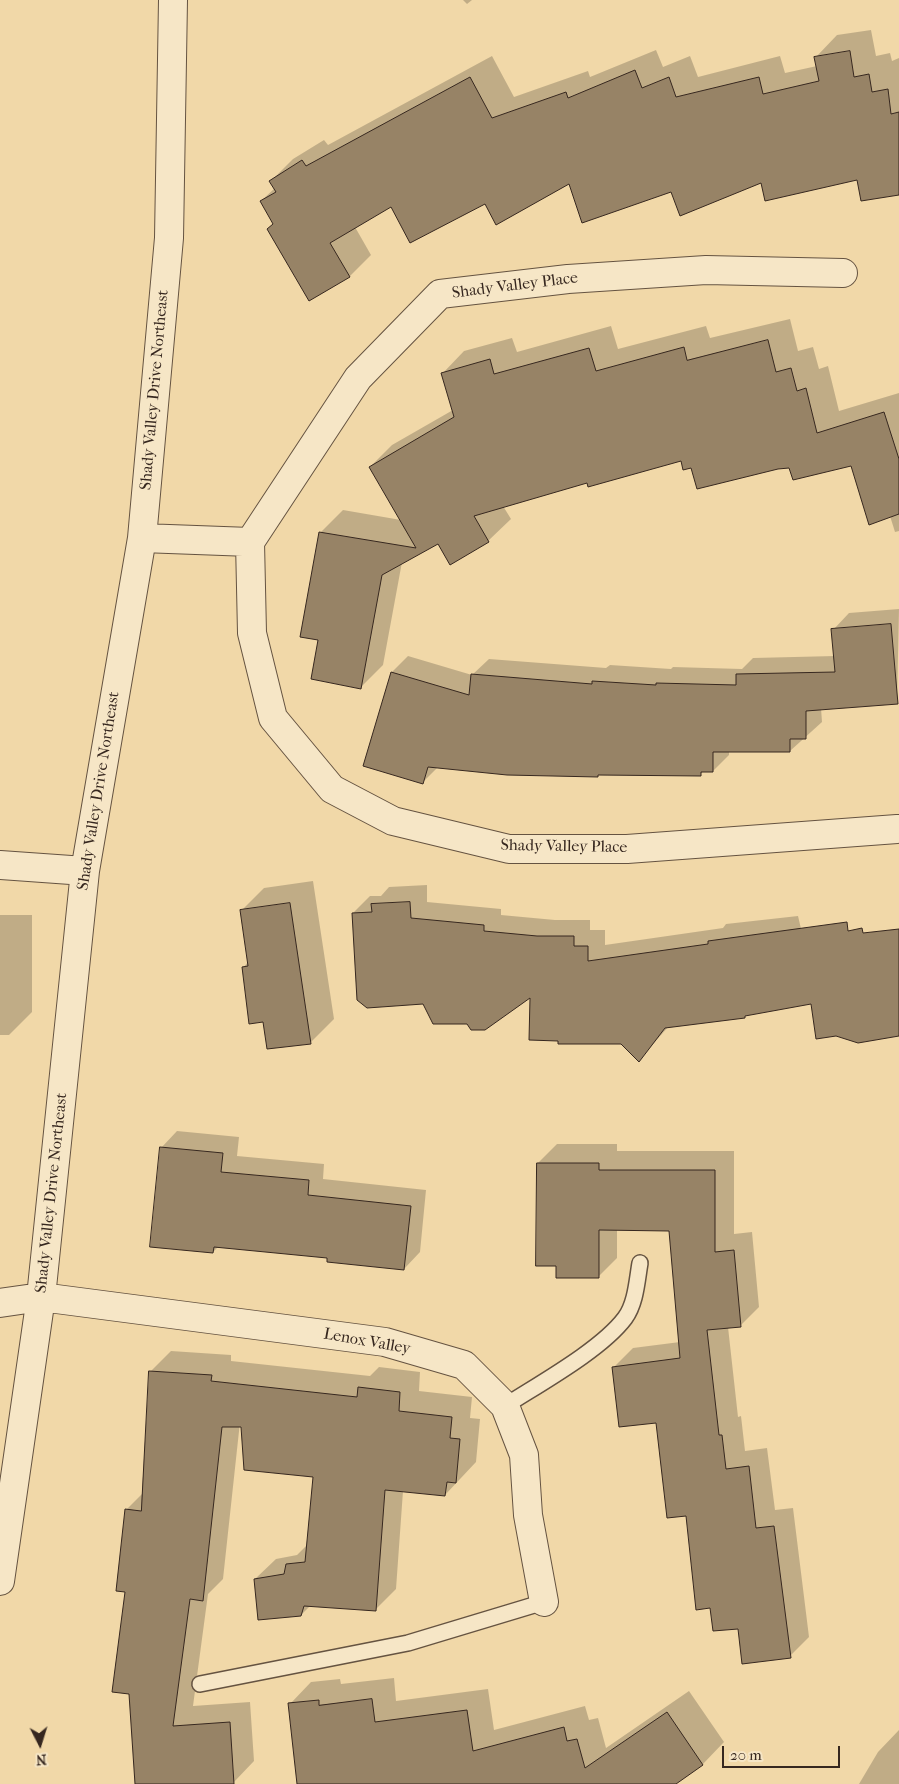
<!DOCTYPE html>
<html>
<head>
<meta charset="utf-8">
<style>
	body { margin:0 }
	#map { position:relative; width:899px; height:1784px; overflow:hidden; background:#f1d8a8; font-family:"IM FELL French Canon",serif }
	canvas { display:block }
	.north { position:absolute; left:15px; top:1719px; width:50px; height:50px; -webkit-text-stroke:4px #f6e6c6; paint-order:stroke; rotate:175deg; font-size:14px; font-weight:700; line-height:20px; text-align:center; color:#36271f }
	.north::after { content:''; display:block; margin:auto; width:18px; height:22px; background:#36271f; clip-path:polygon(50% 0,100% 100%,50% 72%,0 100%) }
	.scale { position:absolute; left:722px; top:1746px; width:118px; height:22px; box-sizing:border-box; border:2px solid #36271f; border-top:0; padding-left:6px; font-size:15px; line-height:18px; white-space:nowrap; color:#36271f; -webkit-text-stroke:4px #f6e6c6; paint-order:stroke }
</style>
</head>
<body>
<div id="map">
<canvas width="899" height="1784"></canvas>
<div class="north">N</div>
<div class="scale">20 m</div>
</div>
<script>
const c = document.querySelector('canvas').getContext('2d');
c.lineJoin = 'round';
function fillPath(path, color) { c.fillStyle = color; c.fill(path, 'evenodd'); }
function stroke(path, color, width, dash) { c.strokeStyle = color; c.lineWidth = width; c.lineCap = dash ? 'butt' : 'round'; c.setLineDash(dash || []); c.stroke(path); }
function drawText(font, color, halo, rows, align = 'center') {
  c.font = font + ' "IM FELL French Canon",serif'; c.lineWidth = 4; c.setLineDash([]); c.textBaseline = 'middle'; c.strokeStyle = halo; c.fillStyle = color; for (const [text, x, y, turn = 0] of rows) {
    c.save(); c.translate(x, y); c.rotate((+turn || 0) * Math.PI / 180); c.textAlign = isNaN(turn) ? turn : align; if (halo) c.strokeText(text, 0, 0); c.fillText(text, 0, 0); c.restore();
  }
}
const shadow = new Path2D(`
	M 463,0 L 472,0 L 467,4 Z
	M 871,30 L 876,56 L 890,53 L 892,61 L 899,58 L 899,169 L 858,178 L 762,182 L 671,190 L 569,183 L 485,203 L 392,205 L 355,227 L 371,255 L 350,276 L 268,229 L 274,223 L 261,201 L 275,188 L 271,181 L 293,159 L 324,140 L 328,145 L 492,56 L 514,97 L 588,71 L 590,77 L 656,50 L 663,67 L 690,56 L 698,77 L 780,56 L 785,73 L 817,66 L 816,57 L 837,35 Z
	M 790,319 L 798,351 L 813,347 L 819,369 L 828,366 L 839,411 L 899,393 L 899,531 L 895,532 L 890,516 L 852,465 L 692,466 L 681,459 L 588,482 L 503,506 L 511,519 L 488,541 L 439,542 L 402,562 L 383,665 L 361,687 L 319,639 L 320,533 L 343,510 L 401,520 L 370,467 L 392,445 L 453,410 L 442,374 L 464,351 L 512,338 L 517,352 L 611,326 L 618,349 L 706,326 L 710,338 Z
	M 899,609 L 897,703 L 821,708 L 822,722 L 790,751 L 729,751 L 729,755 L 713,771 L 704,771 L 700,774 L 600,773 L 597,776 L 438,767 L 423,782 L 392,672 L 408,656 L 472,675 L 489,659 L 606,668 L 610,665 L 671,669 L 673,667 L 742,669 L 753,658 L 835,656 L 833,630 L 849,613 Z
	M 313,881 L 334,1019 L 311,1042 L 268,1048 L 264,1020 L 243,968 L 248,962 L 241,911 L 264,888 Z
	M 427,885 L 427,902 L 501,909 L 501,915 L 555,920 L 590,920 L 590,930 L 605,930 L 605,945 L 723,928 L 726,924 L 798,916 L 806,950 L 899,937 L 899,1024 L 812,1003 L 747,1014 L 745,1016 L 669,1026 L 639,1060 L 622,1043 L 531,996 L 468,1023 L 353,913 L 370,896 L 381,896 L 389,887 Z
	M 0,915 L 32,915 L 32,1012 L 9,1035 L 0,1035 Z
	M 177,1131 L 239,1137 L 237,1156 L 324,1164 L 323,1179 L 426,1190 L 420,1252 L 404,1269 L 329,1256 L 218,1247 L 213,1252 L 161,1148 Z
	M 557,1144 L 617,1144 L 617,1151 L 734,1151 L 734,1234 L 752,1232 L 759,1307 L 740,1326 L 728,1327 L 738,1417 L 741,1416 L 745,1451 L 767,1448 L 775,1510 L 793,1508 L 809,1637 L 790,1656 L 739,1627 L 711,1607 L 687,1514 L 657,1422 L 614,1367 L 633,1348 L 680,1342 L 670,1230 L 617,1229 L 617,1258 L 598,1277 L 557,1264 L 538,1163 Z
	M 171,1351 L 231,1355 L 231,1361 L 370,1376 L 379,1367 L 420,1372 L 419,1391 L 472,1397 L 470,1418 L 480,1419 L 476,1462 L 445,1495 L 403,1491 L 396,1589 L 376,1609 L 311,1605 L 301,1615 L 255,1579 L 276,1559 L 297,1555 L 308,1544 L 314,1476 L 240,1422 L 223,1579 L 208,1594 L 193,1706 L 250,1702 L 254,1761 L 234,1782 L 136,1784 L 126,1591 L 126,1510 L 144,1492 L 150,1372 Z
	M 394,1678 L 396,1701 L 488,1689 L 494,1730 L 585,1706 L 589,1720 L 598,1718 L 606,1748 L 689,1691 L 724,1742 L 703,1764 L 673,1784 L 298,1784 L 290,1704 L 311,1682 L 340,1679 L 341,1684 Z
	M 899,1730 L 899,1784 L 859,1784 L 878,1752 Z`);
const building = new Path2D(`
	M 850,51 L 854,77 L 869,74 L 872,92 L 888,89 L 891,114 L 899,112 L 899,195 L 861,201 L 857,180 L 765,201 L 761,183 L 680,216 L 671,192 L 582,223 L 569,184 L 496,225 L 485,204 L 410,243 L 391,207 L 330,243 L 350,277 L 309,301 L 267,229 L 273,224 L 260,201 L 276,192 L 269,181 L 302,160 L 306,166 L 470,77 L 492,118 L 566,92 L 568,98 L 635,70 L 642,88 L 669,77 L 676,97 L 759,77 L 763,94 L 819,81 L 814,57 Z
	M 768,340 L 776,372 L 791,368 L 797,391 L 806,388 L 817,433 L 884,412 L 899,459 L 899,514 L 869,525 L 851,466 L 793,480 L 789,468 L 778,469 L 697,489 L 691,468 L 683,470 L 681,461 L 588,487 L 587,483 L 474,516 L 489,542 L 450,565 L 438,544 L 382,575 L 361,689 L 311,679 L 318,640 L 300,637 L 319,532 L 416,548 L 369,467 L 454,417 L 441,373 L 490,359 L 494,374 L 589,348 L 596,371 L 684,347 L 687,360 Z
	M 891,624 L 898,704 L 806,711 L 806,739 L 790,739 L 790,752 L 713,752 L 713,772 L 701,772 L 701,776 L 598,775 L 598,777 L 507,775 L 428,767 L 423,784 L 363,766 L 391,672 L 469,695 L 471,674 L 592,684 L 592,681 L 656,685 L 656,683 L 736,685 L 736,674 L 835,672 L 831,629 Z
	M 410,902 L 411,918 L 484,925 L 484,931 L 537,936 L 574,936 L 574,946 L 588,946 L 588,961 L 708,944 L 708,941 L 847,922 L 848,931 L 862,928 L 863,933 L 899,929 L 899,1036 L 858,1043 L 836,1036 L 816,1039 L 811,1004 L 745,1016 L 745,1018 L 665,1028 L 639,1062 L 621,1044 L 558,1044 L 558,1041 L 529,1040 L 530,998 L 485,1030 L 471,1030 L 467,1024 L 433,1024 L 423,1004 L 367,1008 L 357,1000 L 352,913 L 372,912 L 371,904 Z
	M 290,903 L 311,1044 L 267,1049 L 263,1022 L 249,1024 L 242,967 L 248,966 L 240,910 Z
	M 160,1147 L 223,1153 L 221,1172 L 309,1180 L 308,1195 L 411,1206 L 404,1270 L 327,1262 L 327,1258 L 214,1247 L 213,1253 L 150,1247 Z
	M 537,1163 L 599,1163 L 599,1170 L 715,1170 L 715,1252 L 734,1250 L 741,1327 L 707,1330 L 719,1435 L 722,1435 L 726,1469 L 749,1466 L 756,1528 L 774,1526 L 791,1658 L 742,1664 L 738,1629 L 713,1631 L 710,1608 L 696,1610 L 686,1516 L 667,1518 L 656,1423 L 619,1427 L 612,1367 L 680,1358 L 669,1231 L 599,1230 L 599,1278 L 556,1278 L 556,1266 L 536,1266 Z
	M 149,1371 L 212,1375 L 211,1381 L 357,1397 L 358,1387 L 400,1392 L 399,1411 L 452,1417 L 450,1438 L 460,1439 L 456,1483 L 447,1482 L 445,1496 L 385,1490 L 376,1611 L 304,1606 L 301,1616 L 258,1620 L 254,1579 L 284,1574 L 286,1564 L 305,1562 L 313,1477 L 244,1470 L 241,1427 L 222,1427 L 203,1601 L 190,1599 L 173,1726 L 230,1722 L 234,1784 L 135,1784 L 129,1694 L 112,1692 L 125,1592 L 116,1591 L 125,1509 L 141,1511 Z
	M 372,1699 L 375,1722 L 467,1710 L 473,1751 L 564,1727 L 567,1741 L 577,1739 L 585,1768 L 667,1712 L 703,1765 L 676,1784 L 297,1784 L 288,1703 L 319,1700 L 319,1705 Z`);
const service = new Path2D(`
	M 505,1406 C 539,1384 601,1350 625,1318 C 636,1303 637,1280 640,1263
	M 200,1684 L 408,1643 L 544,1602`);
const minor = new Path2D(`
	M 843,273 L 706,270 L 568,279 L 440,294 L 358,378 L 250,542 L 252,633 L 273,718 L 332,789 L 393,821 L 509,849 L 627,849 L 897,829
	M 142,538 L 250,542
	M 0,865 L 85,871
	M 0,1303 L 41,1297 L 385,1342 L 464,1365 L 505,1406 L 524,1455 L 528,1515 L 544,1602
	M 0,1581 L 41,1297 L 85,871 L 142,538 L 169,238 L 173,0`);
const streetNames = [
	["Shady Valley Place",515,286,-7],
	["Shady Valley Drive Northeast",155,390,-85],
	["Shady Valley Drive Northeast",99,791,-81],
	["Shady Valley Place",564,847,1],
	["Shady Valley Drive Northeast",52,1193,-84],
	["Lenox Valley",367,1342,10]
];
fillPath(shadow, '#0003');
fillPath(building, '#978366');
stroke(building, '#36271f', 1);
stroke(service, '#655341', 18);
stroke(minor, '#655341', 30);
stroke(service, '#f6e6c6', 15);
stroke(minor, '#f6e6c6', 28);
drawText('16px', '#36271f', '#f6e6c6', streetNames);
</script>
</body>
</html>
